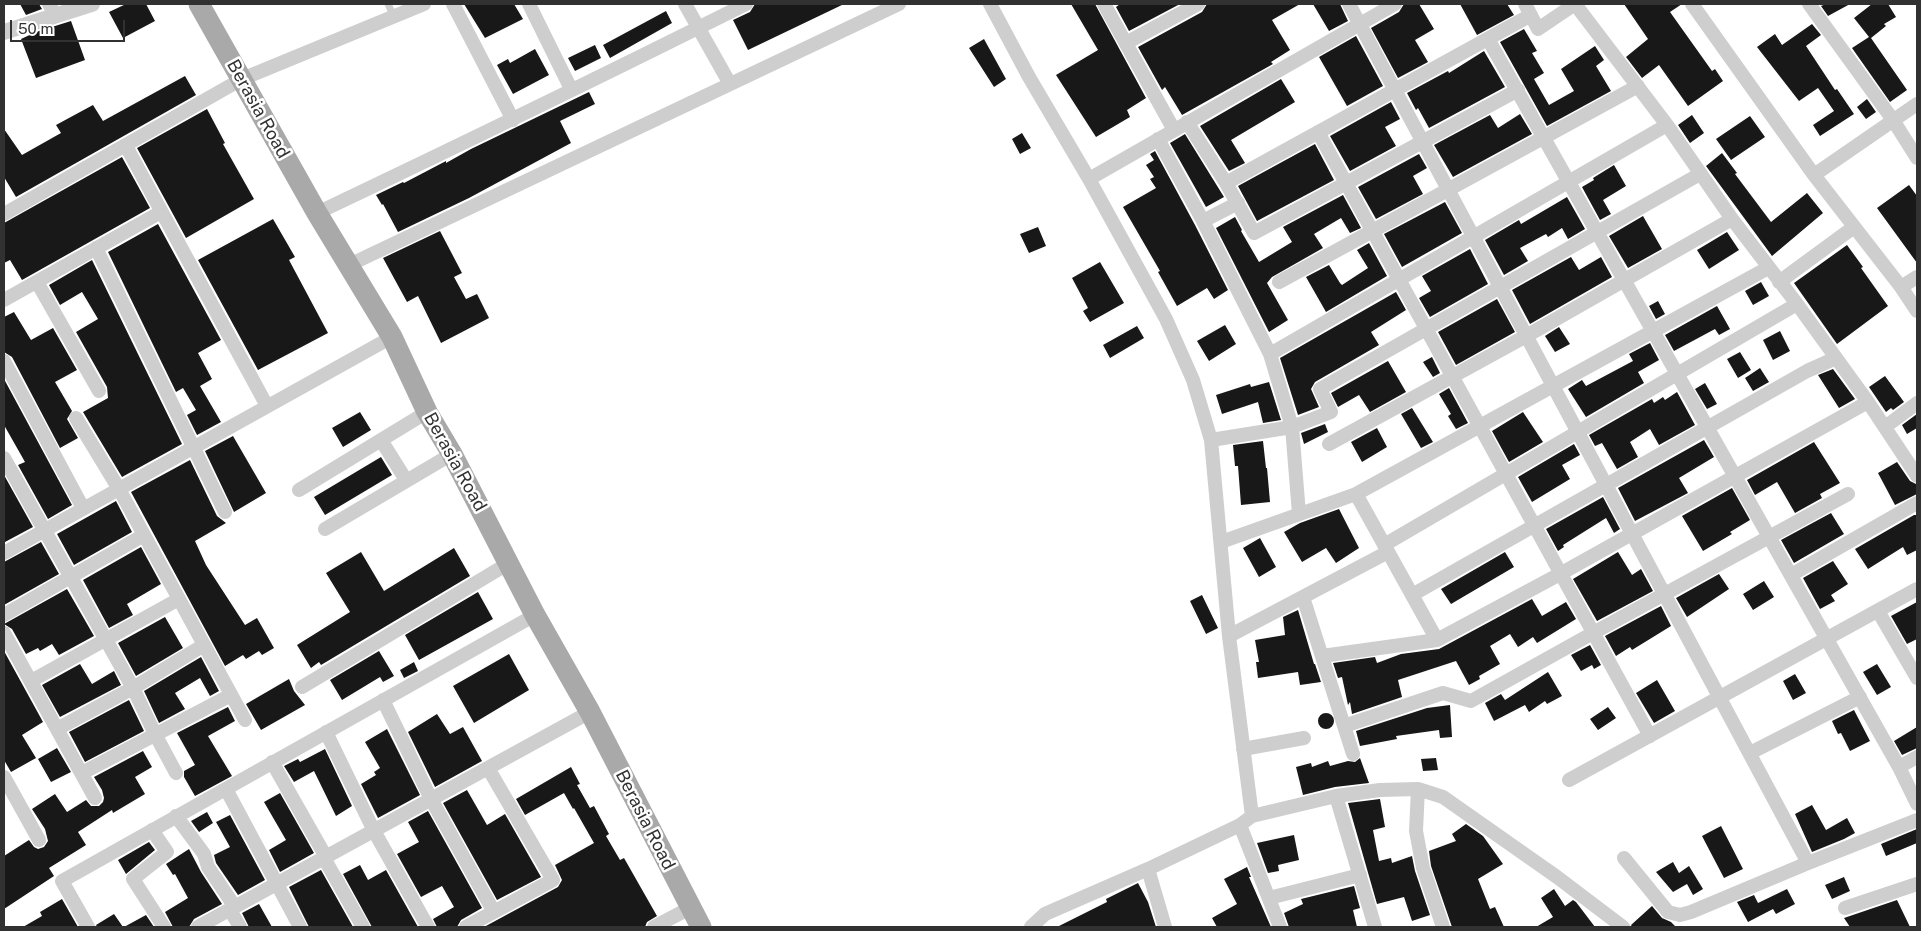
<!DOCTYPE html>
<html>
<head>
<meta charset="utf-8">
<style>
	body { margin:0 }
	#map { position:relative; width:1921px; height:931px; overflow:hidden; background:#fff; font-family:"Public Sans",sans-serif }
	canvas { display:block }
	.frame { position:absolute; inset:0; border:5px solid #313131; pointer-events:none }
	.scale { position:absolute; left:10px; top:20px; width:115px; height:22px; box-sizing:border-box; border:2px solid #313131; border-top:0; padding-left:6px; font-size:15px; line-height:18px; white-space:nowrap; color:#313131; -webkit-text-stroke:4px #fff; paint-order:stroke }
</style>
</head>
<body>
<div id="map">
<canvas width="1921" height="931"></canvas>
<div class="frame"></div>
<div class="scale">50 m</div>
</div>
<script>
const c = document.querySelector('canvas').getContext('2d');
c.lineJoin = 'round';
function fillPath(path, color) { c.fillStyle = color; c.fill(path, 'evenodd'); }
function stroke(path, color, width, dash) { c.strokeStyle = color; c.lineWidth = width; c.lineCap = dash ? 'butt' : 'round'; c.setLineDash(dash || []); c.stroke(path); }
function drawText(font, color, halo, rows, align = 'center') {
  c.font = font + ' "Public Sans",sans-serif'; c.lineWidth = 5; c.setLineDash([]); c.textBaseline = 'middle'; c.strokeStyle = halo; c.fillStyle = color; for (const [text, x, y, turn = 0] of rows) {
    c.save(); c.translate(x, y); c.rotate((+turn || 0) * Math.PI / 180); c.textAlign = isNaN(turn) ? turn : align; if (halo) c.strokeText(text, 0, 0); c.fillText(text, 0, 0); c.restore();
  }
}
const building = new Path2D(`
	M 20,4 L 39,4 L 42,9 L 26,15 Z
	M 126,4 L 146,4 L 155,21 L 123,38 L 109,12 Z
	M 464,4 L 514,4 L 523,19 L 485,38 Z
	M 755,4 L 844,4 L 748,50 L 733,20 L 750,12 Z
	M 1071,4 L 1095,4 L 1146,98 L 1127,110 L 1130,117 L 1096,137 L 1056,75 L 1098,50 Z
	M 1120,4 L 1180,4 L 1129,31 L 1116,7 Z
	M 1207,4 L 1300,4 L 1272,20 L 1290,50 L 1271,62 L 1273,64 L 1182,115 L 1165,87 L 1162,90 L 1138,47 L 1202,12 Z
	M 1313,4 L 1340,4 L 1348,21 L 1329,31 Z
	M 1404,4 L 1419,4 L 1434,29 L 1415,40 L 1428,62 L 1398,78 L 1371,28 L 1399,12 Z
	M 1460,4 L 1507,4 L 1514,15 L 1477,35 Z
	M 1624,4 L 1682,4 L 1670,12 L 1712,71 L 1715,69 L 1723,81 L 1688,106 L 1659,65 L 1642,78 L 1626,57 L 1648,39 Z
	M 1826,4 L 1850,4 L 1828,16 L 1821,6 Z
	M 1872,4 L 1888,4 L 1896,17 L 1884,24 L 1886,26 L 1871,38 L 1907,90 L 1890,102 L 1852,48 L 1869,37 L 1854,18 Z
	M 666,11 L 672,23 L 610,58 L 603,45 Z
	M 71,21 L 85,60 L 36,78 L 21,39 L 36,32 Z
	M 1812,24 L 1821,35 L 1806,46 L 1835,90 L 1837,89 L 1854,114 L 1820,136 L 1813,125 L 1834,111 L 1818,88 L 1799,101 L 1757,47 L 1775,34 L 1782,45 Z
	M 1524,29 L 1537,51 L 1532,53 L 1544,73 L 1534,79 L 1549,105 L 1574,91 L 1561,69 L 1595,46 L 1604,60 L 1596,66 L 1611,91 L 1547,126 L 1500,42 Z
	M 1356,36 L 1383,86 L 1347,106 L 1319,57 Z
	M 984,39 L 1006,79 L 994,87 L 969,48 Z
	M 595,45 L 601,58 L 575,71 L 568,58 Z
	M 535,49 L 549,75 L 513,94 L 497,65 L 508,59 L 510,63 Z
	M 1484,51 L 1505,87 L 1429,128 L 1418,108 L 1416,110 L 1407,93 L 1448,71 L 1449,73 Z
	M 185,76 L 196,95 L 16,197 L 4,177 L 4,129 L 22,155 L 61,133 L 56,125 L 93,105 L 103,121 Z
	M 1281,79 L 1295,102 L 1231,140 L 1245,163 L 1229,171 L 1200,126 Z
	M 589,92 L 595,104 L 560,121 L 571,143 L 469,198 L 398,232 L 383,204 L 382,205 L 376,195 L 403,182 L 404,183 L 446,161 L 446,163 L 471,149 Z
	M 1867,99 L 1876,112 L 1866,119 L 1857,107 Z
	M 1391,102 L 1400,119 L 1385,127 L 1396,146 L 1350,171 L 1330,136 Z
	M 207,109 L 225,143 L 223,144 L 254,199 L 186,238 L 137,148 Z
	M 1520,114 L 1532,134 L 1453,177 L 1434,145 L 1490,115 L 1498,128 Z
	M 1692,115 L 1704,133 L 1690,143 L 1678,125 Z
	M 1750,116 L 1765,137 L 1731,160 L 1716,139 Z
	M 1022,133 L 1031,148 L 1020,154 L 1012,139 Z
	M 1185,134 L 1224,197 L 1206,207 L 1170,143 Z
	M 1315,144 L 1334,180 L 1257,221 L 1238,186 Z
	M 1155,151 L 1195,225 L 1228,290 L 1214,299 L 1207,288 L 1177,306 L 1158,272 L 1160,271 L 1123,207 L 1156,188 L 1150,179 L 1154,177 L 1146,165 L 1154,160 L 1150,154 Z
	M 1722,153 L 1737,173 L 1735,174 L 1771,222 L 1807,193 L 1823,213 L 1772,256 L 1706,166 Z
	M 1419,154 L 1427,168 L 1413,176 L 1423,194 L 1376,219 L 1358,187 Z
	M 122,157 L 150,208 L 22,280 L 10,260 L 4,263 L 4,223 Z
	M 1614,165 L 1626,186 L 1603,200 L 1611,214 L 1600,220 L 1582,187 L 1594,180 L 1593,178 Z
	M 1909,185 L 1917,196 L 1917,263 L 1877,208 Z
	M 1343,195 L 1361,228 L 1350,233 L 1341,218 L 1314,234 L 1323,248 L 1272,277 L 1267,283 L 1288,320 L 1269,332 L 1216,228 L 1235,217 L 1242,230 L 1241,231 L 1259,262 L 1292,242 L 1283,227 Z
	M 1567,197 L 1585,229 L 1568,239 L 1562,228 L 1548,237 L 1546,234 L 1520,248 L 1528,261 L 1504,275 L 1485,240 L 1519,220 L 1521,224 Z
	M 1445,202 L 1462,233 L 1402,267 L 1384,234 Z
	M 1643,216 L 1662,249 L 1628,268 L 1609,236 Z
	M 273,219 L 295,257 L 289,260 L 328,333 L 258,370 L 198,260 Z
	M 158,224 L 221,340 L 198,353 L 212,379 L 200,386 L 221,422 L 197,435 L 187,415 L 196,410 L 183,388 L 176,392 L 108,252 Z
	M 1038,227 L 1046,246 L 1029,253 L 1020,234 Z
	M 440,231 L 462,273 L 454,277 L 466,299 L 477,294 L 489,318 L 441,343 L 418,296 L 407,302 L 383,258 Z
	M 1727,232 L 1739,250 L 1709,269 L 1697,250 Z
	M 1369,243 L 1387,276 L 1326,312 L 1306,277 L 1329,265 L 1340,283 L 1342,285 L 1368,268 L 1357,250 Z
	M 1847,245 L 1863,267 L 1861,268 L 1888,306 L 1837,344 L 1794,283 Z
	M 1470,249 L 1488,284 L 1430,317 L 1419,298 L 1431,291 L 1422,276 Z
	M 1571,257 L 1579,270 L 1601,257 L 1612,277 L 1530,324 L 1512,290 Z
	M 92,260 L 182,444 L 122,477 L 83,412 L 108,398 L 107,387 L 76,332 L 98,319 L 82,292 L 60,305 L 49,285 Z
	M 1100,262 L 1124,303 L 1090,322 L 1083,311 L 1088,308 L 1072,278 Z
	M 1761,282 L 1769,296 L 1753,305 L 1745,291 Z
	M 1396,292 L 1406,310 L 1371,332 L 1379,345 L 1315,382 L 1311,389 L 1319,407 L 1298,415 L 1280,358 Z
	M 1497,299 L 1515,332 L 1456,365 L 1438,332 Z
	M 1658,301 L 1665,314 L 1656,319 L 1649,306 Z
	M 1717,306 L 1730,329 L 1719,335 L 1715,329 L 1674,351 L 1665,335 Z
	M 14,312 L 31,340 L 53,328 L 77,370 L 55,382 L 72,411 L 67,419 L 78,438 L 60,448 L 12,357 L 4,352 L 4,317 Z
	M 1225,325 L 1236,344 L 1209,361 L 1197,341 Z
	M 1137,326 L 1144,338 L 1110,358 L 1103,345 Z
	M 1559,327 L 1570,344 L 1555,352 L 1545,336 Z
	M 1780,331 L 1790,351 L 1773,360 L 1763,340 Z
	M 1650,343 L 1659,360 L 1638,372 L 1644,383 L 1586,417 L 1568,389 L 1582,380 L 1586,386 L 1633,361 L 1629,354 Z
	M 1740,352 L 1751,370 L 1738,378 L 1727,359 Z
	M 1432,357 L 1440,373 L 1433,377 L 1423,362 Z
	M 1388,361 L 1406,392 L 1370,412 L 1359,395 L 1338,407 L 1331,393 Z
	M 1760,368 L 1769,382 L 1753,391 L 1745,378 Z
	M 1833,369 L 1855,399 L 1839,408 L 1818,375 Z
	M 1885,376 L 1904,402 L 1893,410 L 1891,408 L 1886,412 L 1869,387 Z
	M 4,379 L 72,505 L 48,519 L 18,465 L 25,462 L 4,425 Z
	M 1269,382 L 1281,420 L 1263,423 L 1258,402 L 1222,414 L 1216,395 L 1250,384 L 1251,387 Z
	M 1705,383 L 1717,404 L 1707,409 L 1695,389 Z
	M 1449,388 L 1468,423 L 1456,429 L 1448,416 L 1451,414 L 1439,394 Z
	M 1677,392 L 1695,425 L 1659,445 L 1650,429 L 1630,442 L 1638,457 L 1617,469 L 1602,443 L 1595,446 L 1589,435 L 1652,399 L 1654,403 L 1663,397 L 1665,400 Z
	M 1412,408 L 1433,442 L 1421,448 L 1401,414 Z
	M 360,412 L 371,430 L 343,447 L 332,428 Z
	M 1523,412 L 1543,442 L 1509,462 L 1492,431 Z
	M 1917,414 L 1917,428 L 1907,434 L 1902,425 Z
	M 1325,424 L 1328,432 L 1304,444 L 1301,433 Z
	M 1377,428 L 1387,447 L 1362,462 L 1351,442 Z
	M 233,436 L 266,493 L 234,512 L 205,451 Z
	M 1704,440 L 1714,457 L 1679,478 L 1688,493 L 1635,521 L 1618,488 Z
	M 1263,441 L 1266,468 L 1267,468 L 1270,502 L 1241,505 L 1238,466 L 1235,466 L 1233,445 Z
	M 1814,442 L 1840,483 L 1820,494 L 1822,498 L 1795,513 L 1777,482 L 1755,495 L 1747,480 Z
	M 1574,444 L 1580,455 L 1562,465 L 1570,479 L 1532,502 L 1518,477 Z
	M 381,457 L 392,475 L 325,515 L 314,497 Z
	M 190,460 L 217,516 L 226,523 L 195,541 L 206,565 L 245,625 L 257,618 L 274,648 L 262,655 L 259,651 L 246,659 L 243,655 L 225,666 L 131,492 Z
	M 1897,462 L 1910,481 L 1916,484 L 1917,494 L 1895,505 L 1878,473 Z
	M 4,475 L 33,527 L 5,542 L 4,539 Z
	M 1732,488 L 1750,520 L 1730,532 L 1732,534 L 1703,551 L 1682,516 Z
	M 1603,497 L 1620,529 L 1614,533 L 1606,518 L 1563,545 L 1564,547 L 1558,551 L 1546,529 Z
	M 116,501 L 132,532 L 74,565 L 57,534 Z
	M 1339,509 L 1359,548 L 1336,563 L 1326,548 L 1302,562 L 1284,532 L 1300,523 Z
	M 1831,513 L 1844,534 L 1794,563 L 1781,540 Z
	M 1914,515 L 1917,515 L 1917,550 L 1907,555 L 1903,547 L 1868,569 L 1855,549 Z
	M 1260,538 L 1276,567 L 1259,577 L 1243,548 Z
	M 41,542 L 59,574 L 4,605 L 4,562 Z
	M 141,547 L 161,584 L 127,604 L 133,615 L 109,628 L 83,580 Z
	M 454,548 L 470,576 L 321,665 L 319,662 L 311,668 L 297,645 L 350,612 L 326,573 L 361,552 L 384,591 Z
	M 1505,552 L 1514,567 L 1451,604 L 1441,589 Z
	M 1618,552 L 1632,575 L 1641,569 L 1653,591 L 1597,621 L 1573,579 Z
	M 1833,561 L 1848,584 L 1831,595 L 1835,601 L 1820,609 L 1803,578 Z
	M 1719,574 L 1729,589 L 1687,617 L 1676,598 Z
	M 1764,581 L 1774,597 L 1753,610 L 1743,594 Z
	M 67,589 L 94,636 L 59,655 L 52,644 L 40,651 L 38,648 L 26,654 L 12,629 L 4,624 Z
	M 478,592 L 493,619 L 419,660 L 405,635 Z
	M 1202,595 L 1218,628 L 1206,634 L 1190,601 Z
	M 1532,599 L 1542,616 L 1566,602 L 1576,619 L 1537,643 L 1533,637 L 1518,647 L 1510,634 L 1490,646 L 1500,664 L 1479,676 L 1480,679 L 1469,685 L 1456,661 L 1398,680 L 1402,697 L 1352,714 L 1350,702 L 1348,705 L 1342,677 L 1338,678 L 1333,663 L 1375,657 L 1377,663 L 1401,654 L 1439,649 Z
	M 1917,602 L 1917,639 L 1907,644 L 1891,616 Z
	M 1661,606 L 1671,626 L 1632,650 L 1630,647 L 1616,656 L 1605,636 Z
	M 1298,610 L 1314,664 L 1315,664 L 1321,682 L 1300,685 L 1298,672 L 1258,678 L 1256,662 L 1259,662 L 1255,640 L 1285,635 L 1283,617 Z
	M 165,617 L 183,648 L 136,676 L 118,643 Z
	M 1590,645 L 1601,665 L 1594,669 L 1592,665 L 1581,671 L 1571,655 Z
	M 4,651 L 43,722 L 22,735 L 36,758 L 11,772 L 4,760 Z
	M 379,651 L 394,676 L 383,682 L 380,677 L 342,700 L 330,680 Z
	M 509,654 L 529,690 L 474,723 L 453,686 Z
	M 201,657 L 219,691 L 210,696 L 200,678 L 175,693 L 185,709 L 159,723 L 144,691 Z
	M 414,662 L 418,671 L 404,678 L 400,670 Z
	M 80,664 L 92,684 L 114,671 L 121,685 L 60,717 L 42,685 Z
	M 1877,664 L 1891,687 L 1877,695 L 1863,672 Z
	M 1548,672 L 1562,696 L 1547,704 L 1545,701 L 1529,712 L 1525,705 L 1494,721 L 1485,703 L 1501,694 L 1505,700 Z
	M 1795,674 L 1806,693 L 1793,700 L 1783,681 Z
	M 289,679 L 294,691 L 305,705 L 261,730 L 246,704 Z
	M 1657,680 L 1675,711 L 1654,723 L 1636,693 Z
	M 129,700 L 144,731 L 85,762 L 69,732 Z
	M 1450,705 L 1452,737 L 1440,738 L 1439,730 L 1396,736 L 1397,739 L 1360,746 L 1356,731 L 1427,708 Z
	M 228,707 L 235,721 L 208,736 L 232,776 L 195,796 L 184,777 L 184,771 L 195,765 L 177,733 Z
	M 1608,707 L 1616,718 L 1598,730 L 1590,719 Z
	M 1854,710 L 1870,741 L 1850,751 L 1841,733 L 1838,734 L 1832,721 Z
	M1318 721a8 8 0 1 1 16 0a8 8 0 1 1-16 0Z
	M 437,714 L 450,734 L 463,727 L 482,761 L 435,787 L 408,732 Z
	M 1917,727 L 1917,748 L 1902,755 L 1894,741 Z
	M 387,729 L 420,795 L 378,818 L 361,784 L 376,775 L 374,772 L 380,768 L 365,742 Z
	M 57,748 L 71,772 L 51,782 L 38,759 Z
	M 325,749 L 352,806 L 336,816 L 314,771 L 294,782 L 284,766 L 298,759 L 300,762 Z
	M 143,751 L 152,767 L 135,777 L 145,794 L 113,813 L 112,810 L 78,832 L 86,845 L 49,868 L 54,876 L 4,909 L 4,856 L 29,840 L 34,847 L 38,849 L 44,847 L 48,841 L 45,829 L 32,809 L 55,794 L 67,812 L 86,800 L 91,806 L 99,806 L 103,802 L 104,798 L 102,790 L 94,777 Z
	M 1360,758 L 1369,783 L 1335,787 L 1303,795 L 1296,767 L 1311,763 L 1312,767 L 1328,761 L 1330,766 L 1348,761 L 1355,762 Z
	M 1436,758 L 1438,770 L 1423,771 L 1421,759 Z
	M 571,767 L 580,784 L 577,785 L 590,808 L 594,806 L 609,834 L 606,836 L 620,860 L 624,858 L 657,916 L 647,922 L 645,927 L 484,927 L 558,887 L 562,880 L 555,865 L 594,843 L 574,808 L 573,809 L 564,793 L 525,815 L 516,799 Z
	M 467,790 L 487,825 L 505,814 L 541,877 L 497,900 L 443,803 Z
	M 280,793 L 314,853 L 280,872 L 269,850 L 286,840 L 264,802 Z
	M 1380,799 L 1385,827 L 1373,830 L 1379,861 L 1391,858 L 1392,863 L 1412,856 L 1415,871 L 1430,915 L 1412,921 L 1404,897 L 1377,904 L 1348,803 Z
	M 1812,805 L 1826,830 L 1847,818 L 1855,833 L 1844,839 L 1812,852 L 1795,814 Z
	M 428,811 L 482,908 L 461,920 L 457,927 L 437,927 L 433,919 L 454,907 L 442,886 L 421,897 L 397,854 L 419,842 L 408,822 Z
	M 207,812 L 213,823 L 199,832 L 191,821 Z
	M 230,815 L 265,880 L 238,895 L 216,863 L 214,855 L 230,847 L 216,822 Z
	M 1466,824 L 1483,836 L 1503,864 L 1478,879 L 1490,909 L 1495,907 L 1504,927 L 1452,927 L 1431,866 L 1429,851 L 1456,841 L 1452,834 Z
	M 1721,826 L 1743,869 L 1724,878 L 1702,836 Z
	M 1917,829 L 1917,843 L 1886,856 L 1881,844 Z
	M 1294,835 L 1299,860 L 1278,865 L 1279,871 L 1268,873 L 1257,843 Z
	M 149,842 L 155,850 L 126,874 L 118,860 Z
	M 189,849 L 201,872 L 222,904 L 194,919 L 189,927 L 173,927 L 165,912 L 188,898 L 175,874 L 173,875 L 166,864 Z
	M 1673,862 L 1679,873 L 1689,866 L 1703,889 L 1693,895 L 1687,884 L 1673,892 L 1656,872 Z
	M 360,865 L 368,880 L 386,870 L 418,927 L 372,927 L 343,874 Z
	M 1247,867 L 1251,877 L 1249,877 L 1271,927 L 1217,927 L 1212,918 L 1237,904 L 1224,879 Z
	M 321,870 L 353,927 L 309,927 L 289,887 Z
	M 1844,877 L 1850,891 L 1832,899 L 1825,885 Z
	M 1138,883 L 1148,902 L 1156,927 L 1057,927 L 1107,902 L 1106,899 Z
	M 1354,886 L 1360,908 L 1353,910 L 1357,927 L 1289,927 L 1284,913 L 1303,904 L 1301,899 Z
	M 1554,889 L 1565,906 L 1573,900 L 1576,902 L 1595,927 L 1536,927 L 1553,917 L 1541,898 Z
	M 1787,889 L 1795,904 L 1776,914 L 1773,909 L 1748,922 L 1737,902 L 1754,895 L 1758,903 Z
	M 62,899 L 78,927 L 23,927 L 42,916 L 40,912 Z
	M 1897,900 L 1910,927 L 1850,927 L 1844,918 Z
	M 259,904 L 272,927 L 249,927 L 242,913 Z
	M 1652,906 L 1662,918 L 1671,922 L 1676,927 L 1632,927 L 1631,925 Z
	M 114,914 L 123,927 L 97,927 L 96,925 Z
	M 146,915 L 154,927 L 124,927 Z`);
const service = new Path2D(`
	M 388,4 L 394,17`);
const minor = new Path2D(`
	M 49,4 L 56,16
	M 453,4 L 513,120
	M 529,4 L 571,89
	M 685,4 L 730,84
	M 990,4 L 1029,77 L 1089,179 L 1166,319 L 1193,380 L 1211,440 L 1229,636 L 1252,816
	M 1104,4 L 1174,130
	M 1349,4 L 1808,863
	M 1525,4 L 1538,29 L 1575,4
	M 1575,4 L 1667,125 L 1732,219 L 1797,304 L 1868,402 L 1917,476
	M 1692,4 L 1814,175 L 1901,287 L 1917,311
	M 1809,4 L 1893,120 L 1917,158
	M 1488,39 L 1899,767 L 1917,804
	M 1126,43 L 1198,4
	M 1187,122 L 1226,183 L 1254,233 L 1518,90
	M 1318,132 L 1650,736
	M 1158,139 L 1203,221 L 1270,354 L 1292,427 L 1299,514
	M 126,146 L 267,406
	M 1814,175 L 1917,104
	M 1089,179 L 1395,4
	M 1226,183 L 1531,15
	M 317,213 C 460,145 604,75 746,4
	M 4,214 L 242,79 L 424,4
	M 1203,221 L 1238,203
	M 96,248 L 225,512
	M 349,265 L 899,4
	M 37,282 L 99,391
	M 1279,282 L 1638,86
	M 1779,282 L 1854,227
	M 1901,287 L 1917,277
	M 4,300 L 161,212
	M 1270,354 L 1667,125
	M 4,361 L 83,508
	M 76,418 L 119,489 L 245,720
	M 1885,427 L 1917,403
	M 381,440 L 406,480
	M 1211,440 L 1292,427 L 1331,412 L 1320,389 L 1700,174
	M 1329,444 L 1528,335 L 1732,219
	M 4,458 L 133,688 L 155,734 L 176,773
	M 299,490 L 427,412
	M 1356,494 L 1437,640
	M 325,529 L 452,454
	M 1221,542 L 1356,494 L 1768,268
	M 1384,545 L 1797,304
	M 4,553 L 392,337
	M 1791,575 L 1917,503
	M 1412,595 L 1807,371 L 1836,358
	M 1303,597 L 1353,754
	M 1878,611 L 1917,678
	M 4,615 L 144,535
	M 4,633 L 95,798
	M 1229,636 L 1388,552
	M 1322,656 L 1437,640 L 1560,574 L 1868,402
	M 31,681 L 179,599
	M 302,687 L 509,563
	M 383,700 L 431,799 L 494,912
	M 1344,726 L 1443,693 L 1471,701 L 1593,633 L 1848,494
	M 57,729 L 133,688 L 204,645
	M 326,732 L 374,831 L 428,927
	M 1243,749 L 1304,738
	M 1750,753 L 1860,697
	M 272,762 L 326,857
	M 1899,767 L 1917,757
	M 82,773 L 231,695
	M 4,777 L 39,840
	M 1569,780 L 1917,589
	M 226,789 L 300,927
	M 1418,789 L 1416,831 L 1423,868 L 1443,927
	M 1336,796 L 1375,927
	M 176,816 L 204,854 L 208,867 L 235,907
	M 1240,825 L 1280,927
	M 152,830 L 167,852 L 133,879 L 164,927
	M 324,858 L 363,927
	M 1624,858 L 1668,912 L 1680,915 L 1691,912 L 1808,863 L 1917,820
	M 1148,869 L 1165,927
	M 1269,898 L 1360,875
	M 1845,908 L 1917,884
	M 230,910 L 240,927
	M 88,927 L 62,881 L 535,615
	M 198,927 L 590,712
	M 466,927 L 553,880 L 488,768
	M 654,927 L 690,908
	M 1031,927 L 1045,914 L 1148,869 L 1240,825 L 1252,816 L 1336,796 L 1380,790 L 1418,789 L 1443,797 L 1557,877 L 1623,927`);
const tertiary = new Path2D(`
	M 4,32 L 92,4`);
const primary = new Path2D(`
	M 199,4 L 317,213 L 392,337 L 427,412 L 452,454 L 535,615 L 590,712 L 701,927`);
const streetNames = [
	["Berasia Road",258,109,61],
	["Berasia Road",455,462,61],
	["Berasia Road",645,820,63]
];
fillPath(building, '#181818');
stroke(service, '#cecece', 7);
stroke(minor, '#cecece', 14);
stroke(tertiary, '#cecece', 16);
stroke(primary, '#a9a9a9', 21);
drawText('18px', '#313131', '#fff', streetNames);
</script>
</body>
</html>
